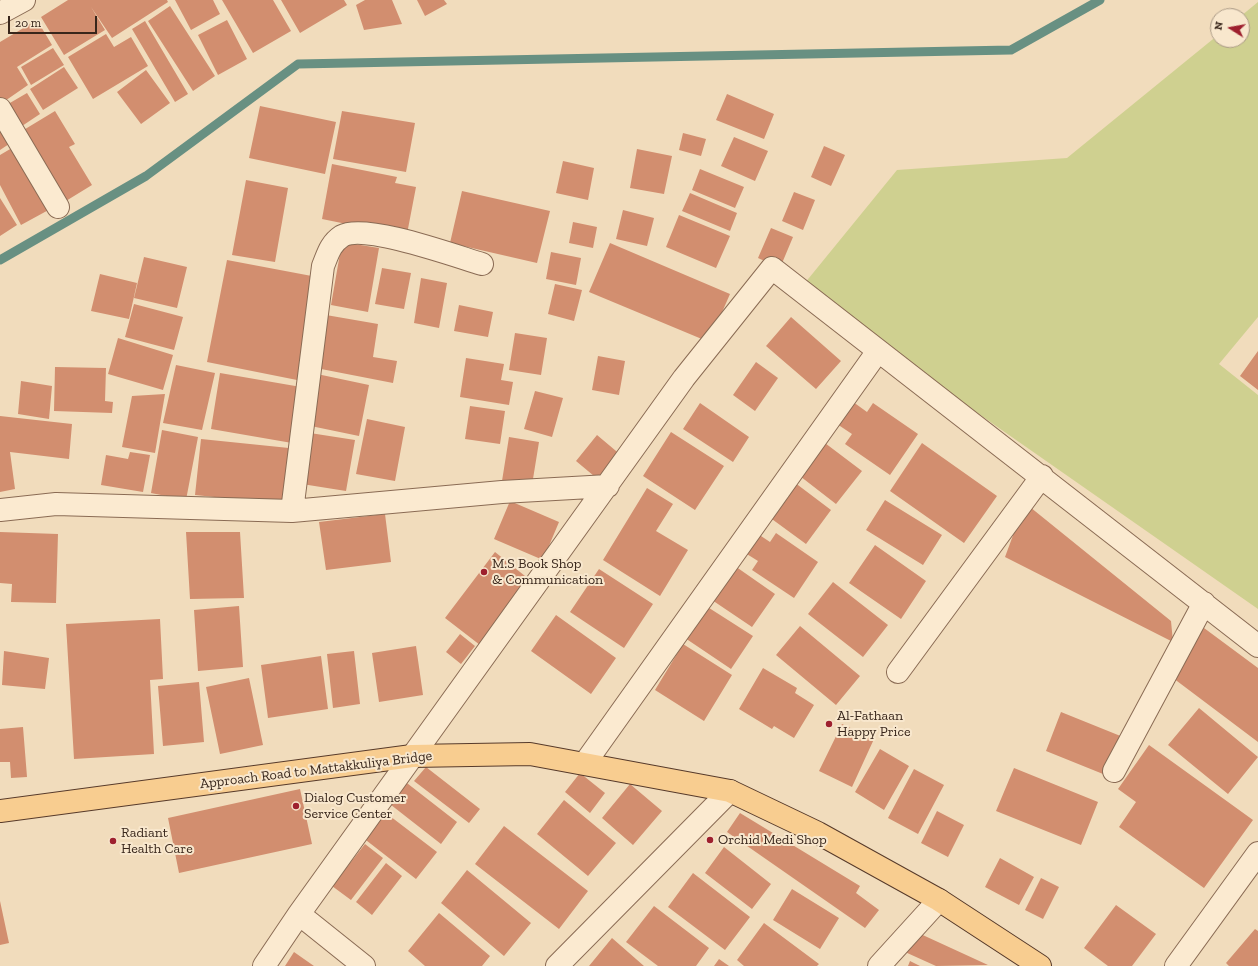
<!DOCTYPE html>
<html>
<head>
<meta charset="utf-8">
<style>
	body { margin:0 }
	#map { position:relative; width:1258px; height:966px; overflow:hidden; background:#f1dcbc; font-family:"Zilla Slab",serif }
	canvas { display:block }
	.north { position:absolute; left:1210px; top:8px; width:40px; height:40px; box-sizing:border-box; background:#f8e7cd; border:1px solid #ab9a86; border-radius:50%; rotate:281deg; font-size:11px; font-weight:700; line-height:16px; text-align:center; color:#38261b }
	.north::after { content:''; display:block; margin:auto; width:14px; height:18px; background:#9e202e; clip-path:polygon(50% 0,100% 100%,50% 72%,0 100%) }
	.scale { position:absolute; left:8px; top:16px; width:89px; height:18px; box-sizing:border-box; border:2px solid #38261b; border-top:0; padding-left:5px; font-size:12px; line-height:14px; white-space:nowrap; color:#38261b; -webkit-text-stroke:3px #f8e7cd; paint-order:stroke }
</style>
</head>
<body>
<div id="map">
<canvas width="1258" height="966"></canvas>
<div class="north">N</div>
<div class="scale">20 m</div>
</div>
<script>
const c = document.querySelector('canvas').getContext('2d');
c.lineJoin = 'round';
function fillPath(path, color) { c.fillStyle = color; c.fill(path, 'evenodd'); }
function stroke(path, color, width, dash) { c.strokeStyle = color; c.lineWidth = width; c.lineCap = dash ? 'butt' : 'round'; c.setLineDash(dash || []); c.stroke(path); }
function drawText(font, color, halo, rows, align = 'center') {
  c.font = font + ' "Zilla Slab",serif'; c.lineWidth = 4; c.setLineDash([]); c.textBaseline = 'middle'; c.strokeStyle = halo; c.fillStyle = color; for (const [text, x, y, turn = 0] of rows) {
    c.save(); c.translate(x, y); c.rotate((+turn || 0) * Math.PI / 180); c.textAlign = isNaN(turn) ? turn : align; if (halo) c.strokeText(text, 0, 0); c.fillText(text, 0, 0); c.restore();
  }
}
const green = new Path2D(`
	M 1258,2 L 1258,317 L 1219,364 L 1258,395 L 1258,609 L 800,289 L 897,170 L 1067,158 L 1218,35 L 1218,40 L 1242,40 L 1241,16 Z`);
const stream = new Path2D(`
	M 0,260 L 146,176 L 298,64 L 1011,50 L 1100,0`);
const building = new Path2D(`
	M 68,0 L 167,0 L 168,2 L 112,38 L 91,7 L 105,30 L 64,55 L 41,17 Z
	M 175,0 L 213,0 L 220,14 L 191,30 Z
	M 222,0 L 273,0 L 291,31 L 253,53 Z
	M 281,0 L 344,0 L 347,5 L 300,33 Z
	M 365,0 L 392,0 L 402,24 L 364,30 L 356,5 Z
	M 417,0 L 444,0 L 447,4 L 425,16 Z
	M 170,6 L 215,76 L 193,91 L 148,21 Z
	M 37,20 L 52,45 L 17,67 L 28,85 L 2,103 L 0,100 L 0,42 Z
	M 227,20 L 247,59 L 218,75 L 198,35 Z
	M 145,21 L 188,94 L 175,102 L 132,29 Z
	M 106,34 L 114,47 L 131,37 L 148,66 L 93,99 L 68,57 Z
	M 53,48 L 64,65 L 31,85 L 21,67 Z
	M 64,67 L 78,88 L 43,110 L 30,89 Z
	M 146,70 L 170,103 L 141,124 L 117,92 Z
	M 27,93 L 40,114 L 16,130 L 3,107 Z
	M 727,94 L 774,114 L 764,139 L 716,120 Z
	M 260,106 L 336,122 L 325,174 L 249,158 Z
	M 55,111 L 75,144 L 69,147 L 92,185 L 61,204 L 17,134 Z
	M 342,111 L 415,123 L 406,172 L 333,159 Z
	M 0,116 L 15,140 L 0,150 Z
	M 683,133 L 706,139 L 701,156 L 679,150 Z
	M 734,137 L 768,151 L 755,181 L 721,166 Z
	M 17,145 L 54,207 L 21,225 L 0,185 L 0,155 Z
	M 824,146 L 845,155 L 831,186 L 811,177 Z
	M 637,149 L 672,156 L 664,194 L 630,188 Z
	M 563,161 L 594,168 L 588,200 L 556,193 Z
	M 332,164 L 397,177 L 395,183 L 416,187 L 407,234 L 386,232 L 322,219 Z
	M 700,169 L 744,187 L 735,208 L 692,190 Z
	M 246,180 L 288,188 L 275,262 L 232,255 Z
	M 462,191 L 550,211 L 537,263 L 450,243 Z
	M 794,192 L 815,200 L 803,230 L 782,221 Z
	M 690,193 L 737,213 L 730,231 L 682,211 Z
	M 0,198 L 17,225 L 0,236 Z
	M 623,210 L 654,218 L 647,246 L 616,239 Z
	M 679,215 L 730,236 L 716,268 L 666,247 Z
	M 573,222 L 597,227 L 593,248 L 569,243 Z
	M 771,228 L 793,237 L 780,268 L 758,258 Z
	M 342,242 L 379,248 L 368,312 L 331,305 Z
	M 610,243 L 730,294 L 709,342 L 589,292 Z
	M 551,252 L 581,258 L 576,285 L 546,279 Z
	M 144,257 L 187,267 L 177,308 L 134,298 Z
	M 227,260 L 317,277 L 297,380 L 207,362 Z
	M 382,268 L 411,273 L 404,309 L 375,304 Z
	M 100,274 L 137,283 L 129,319 L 91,311 Z
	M 421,278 L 447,283 L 439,328 L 414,323 Z
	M 555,284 L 582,290 L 574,321 L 548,314 Z
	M 134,304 L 183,317 L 174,350 L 125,337 Z
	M 459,305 L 493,312 L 488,337 L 454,331 Z
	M 326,315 L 378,324 L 373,357 L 397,361 L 393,383 L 316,368 Z
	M 791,317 L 841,361 L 816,389 L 766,346 Z
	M 515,333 L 547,338 L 541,375 L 509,370 Z
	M 118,338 L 173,355 L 163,390 L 108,374 Z
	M 1258,351 L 1258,390 L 1240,376 Z
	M 598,356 L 625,361 L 619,395 L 592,390 Z
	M 466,358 L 504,364 L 501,380 L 513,382 L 509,405 L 460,397 Z
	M 756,362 L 778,378 L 755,411 L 733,395 Z
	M 176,365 L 215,373 L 202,430 L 163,423 Z
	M 55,367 L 106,368 L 105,401 L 113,402 L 112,413 L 54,411 Z
	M 220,373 L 301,387 L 292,443 L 211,429 Z
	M 317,374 L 369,385 L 359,436 L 306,425 Z
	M 21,381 L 52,386 L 49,419 L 18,414 Z
	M 535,391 L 563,398 L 552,437 L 524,429 Z
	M 165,394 L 155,453 L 122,447 L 132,396 Z
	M 849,399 L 867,412 L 873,403 L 918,434 L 890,475 L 845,444 L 852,434 L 834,422 Z
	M 700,403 L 749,437 L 733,462 L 683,429 Z
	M 470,406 L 505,411 L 500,444 L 465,439 Z
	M 0,416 L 72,424 L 69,459 L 10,452 L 15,489 L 0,492 Z
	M 367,419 L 405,427 L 395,481 L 356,474 Z
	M 162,430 L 198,437 L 186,500 L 151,493 Z
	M 671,432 L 724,466 L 695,510 L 643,476 Z
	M 310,433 L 355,440 L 346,491 L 302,484 Z
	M 597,435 L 622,456 L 600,481 L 576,461 Z
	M 509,437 L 539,442 L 532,485 L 502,481 Z
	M 201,439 L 289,448 L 283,504 L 195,495 Z
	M 821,440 L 862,471 L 836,504 L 796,473 Z
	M 922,443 L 997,496 L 964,543 L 890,491 Z
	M 130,452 L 150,455 L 143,492 L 101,485 L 106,455 L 128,459 Z
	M 790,479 L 831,510 L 806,544 L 765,514 Z
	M 647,488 L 673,504 L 656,531 L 688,550 L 660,596 L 603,560 Z
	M 885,500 L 942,535 L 923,565 L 866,530 Z
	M 510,501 L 559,522 L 543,560 L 494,539 Z
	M 1025,503 L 1171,621 L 1173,642 L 1005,557 Z
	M 385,514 L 391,562 L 326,570 L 319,522 Z
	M 0,532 L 58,534 L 56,603 L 11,602 L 12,584 L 0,583 Z
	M 186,532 L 240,532 L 244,598 L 190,599 Z
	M 755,532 L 770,542 L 776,533 L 818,562 L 794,598 L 752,570 L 758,561 L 742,551 Z
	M 875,545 L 926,581 L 901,619 L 849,583 Z
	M 495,552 L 530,580 L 480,645 L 445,618 Z
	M 732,564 L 775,594 L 752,627 L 709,598 Z
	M 599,569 L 653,604 L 624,648 L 570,612 Z
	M 833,582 L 888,625 L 863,657 L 808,614 Z
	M 239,606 L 243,667 L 198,671 L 194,610 Z
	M 706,606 L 753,636 L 731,669 L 685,638 Z
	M 556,615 L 616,658 L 591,694 L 531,651 Z
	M 160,619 L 163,679 L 150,680 L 154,754 L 74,759 L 66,624 Z
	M 800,626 L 860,676 L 836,705 L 776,655 Z
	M 1204,628 L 1258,668 L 1258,742 L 1169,675 Z
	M 460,634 L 475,646 L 461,664 L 446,652 Z
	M 683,644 L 732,675 L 704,721 L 655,690 Z
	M 416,646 L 423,695 L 379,702 L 372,653 Z
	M 4,651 L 49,658 L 45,689 L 2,685 Z
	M 354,651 L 360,704 L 333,708 L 327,654 Z
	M 321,656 L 328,709 L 268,718 L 261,665 Z
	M 763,668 L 797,688 L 795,693 L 814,705 L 794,738 L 774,726 L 772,729 L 739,709 Z
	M 249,678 L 263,745 L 220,754 L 206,687 Z
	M 199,682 L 204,742 L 163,746 L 158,686 Z
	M 1199,708 L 1258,757 L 1228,794 L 1168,745 Z
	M 1061,712 L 1123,737 L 1108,776 L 1046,751 Z
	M 842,724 L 874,739 L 852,787 L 819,771 Z
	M 23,727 L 27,777 L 11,778 L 10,762 L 0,762 L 0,729 Z
	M 1149,745 L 1253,820 L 1204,888 L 1119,827 L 1136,802 L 1118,789 Z
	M 880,749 L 909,766 L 884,810 L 855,792 Z
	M 426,767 L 480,809 L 469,823 L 414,781 Z
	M 1014,768 L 1098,802 L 1081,845 L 996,811 Z
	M 914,769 L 944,785 L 918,834 L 888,818 Z
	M 580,773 L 605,793 L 590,813 L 565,792 Z
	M 403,780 L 457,822 L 441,844 L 386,801 Z
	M 630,784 L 662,811 L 633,845 L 602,818 Z
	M 300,789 L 312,844 L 179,873 L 168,818 Z
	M 564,800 L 616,843 L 588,876 L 537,834 Z
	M 382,810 L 437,852 L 416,879 L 362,837 Z
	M 937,811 L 964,825 L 948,857 L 921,843 Z
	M 740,813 L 860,886 L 856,893 L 879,910 L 865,928 L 727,832 Z
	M 504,826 L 588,891 L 559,929 L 475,864 Z
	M 365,844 L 383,858 L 351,900 L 332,886 Z
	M 724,847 L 771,884 L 752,909 L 705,873 Z
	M 1000,858 L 1034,877 L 1019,905 L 985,887 Z
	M 386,863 L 402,876 L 372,915 L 356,902 Z
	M 467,870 L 531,923 L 504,956 L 441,903 Z
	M 693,873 L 750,917 L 725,950 L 668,907 Z
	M 1041,878 L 1059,887 L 1043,919 L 1025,910 Z
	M 792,889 L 839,918 L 820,949 L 773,920 Z
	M 0,901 L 9,943 L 0,945 Z
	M 1116,905 L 1156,934 L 1132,966 L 1108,966 L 1084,948 Z
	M 654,906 L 709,948 L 696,966 L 658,966 L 626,942 Z
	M 439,913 L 490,956 L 482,966 L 425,966 L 408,951 Z
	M 764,923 L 819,964 L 817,966 L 744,966 L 737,960 Z
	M 1255,929 L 1258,931 L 1258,966 L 1229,966 L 1226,963 Z
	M 914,931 L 988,965 L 936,966 L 905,952 Z
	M 612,938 L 644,966 L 589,966 Z
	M 294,952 L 314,966 L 285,966 Z
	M 719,959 L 729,966 L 714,966 Z
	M 910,961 L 920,966 L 908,966 Z`);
const minor = new Path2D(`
	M 0,13 L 24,0
	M 0,109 L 58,207
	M 0,510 L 56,504 L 292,511 L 502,492 L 608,486
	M 292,511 L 323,266 C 328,254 330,244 342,236 C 365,223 455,256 482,264
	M 898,672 L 1042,476
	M 585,763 L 878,351
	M 1114,771 L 1204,603
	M 299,914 L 364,966
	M 264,966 L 299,914 L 684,378 L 772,268 L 1258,646
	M 557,966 L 730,791
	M 879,966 L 939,900
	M 1176,966 L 1258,853`);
const major = new Path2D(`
	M 0,811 L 412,756 L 530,754 L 730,791 L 818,833 L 939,900 L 1040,966`);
const markers = [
	[484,572,4,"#9e202e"],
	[829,724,4,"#9e202e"],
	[296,806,4,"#9e202e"],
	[710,840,4,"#9e202e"],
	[113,841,4,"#9e202e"]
];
const poiNames = [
	["M.S Book Shop",492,564],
	["& Communication",492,580],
	["Al-Fathaan",837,716],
	["Happy Price",837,732],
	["Dialog Customer",304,798],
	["Service Center",304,814],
	["Radiant",121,833],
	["Health Care",121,849],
	["Orchid Medi Shop",718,840]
];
const streetNames = [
	["Approach Road to Mattakkuliya Bridge",316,770,-7]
];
fillPath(green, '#cfd090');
stroke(stream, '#689082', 9);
fillPath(building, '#d28e6f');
stroke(minor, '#8a6b54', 24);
stroke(major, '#573a2a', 24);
stroke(minor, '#fbead0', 22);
stroke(major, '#f8cd90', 22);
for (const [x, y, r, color] of markers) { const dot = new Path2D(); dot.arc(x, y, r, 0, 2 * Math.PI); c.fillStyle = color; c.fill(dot); stroke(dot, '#f8e7cd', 1.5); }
drawText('14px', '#38261b', '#f8e7cd', poiNames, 'left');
drawText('14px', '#38261b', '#f8e7cd', streetNames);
</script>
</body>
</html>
